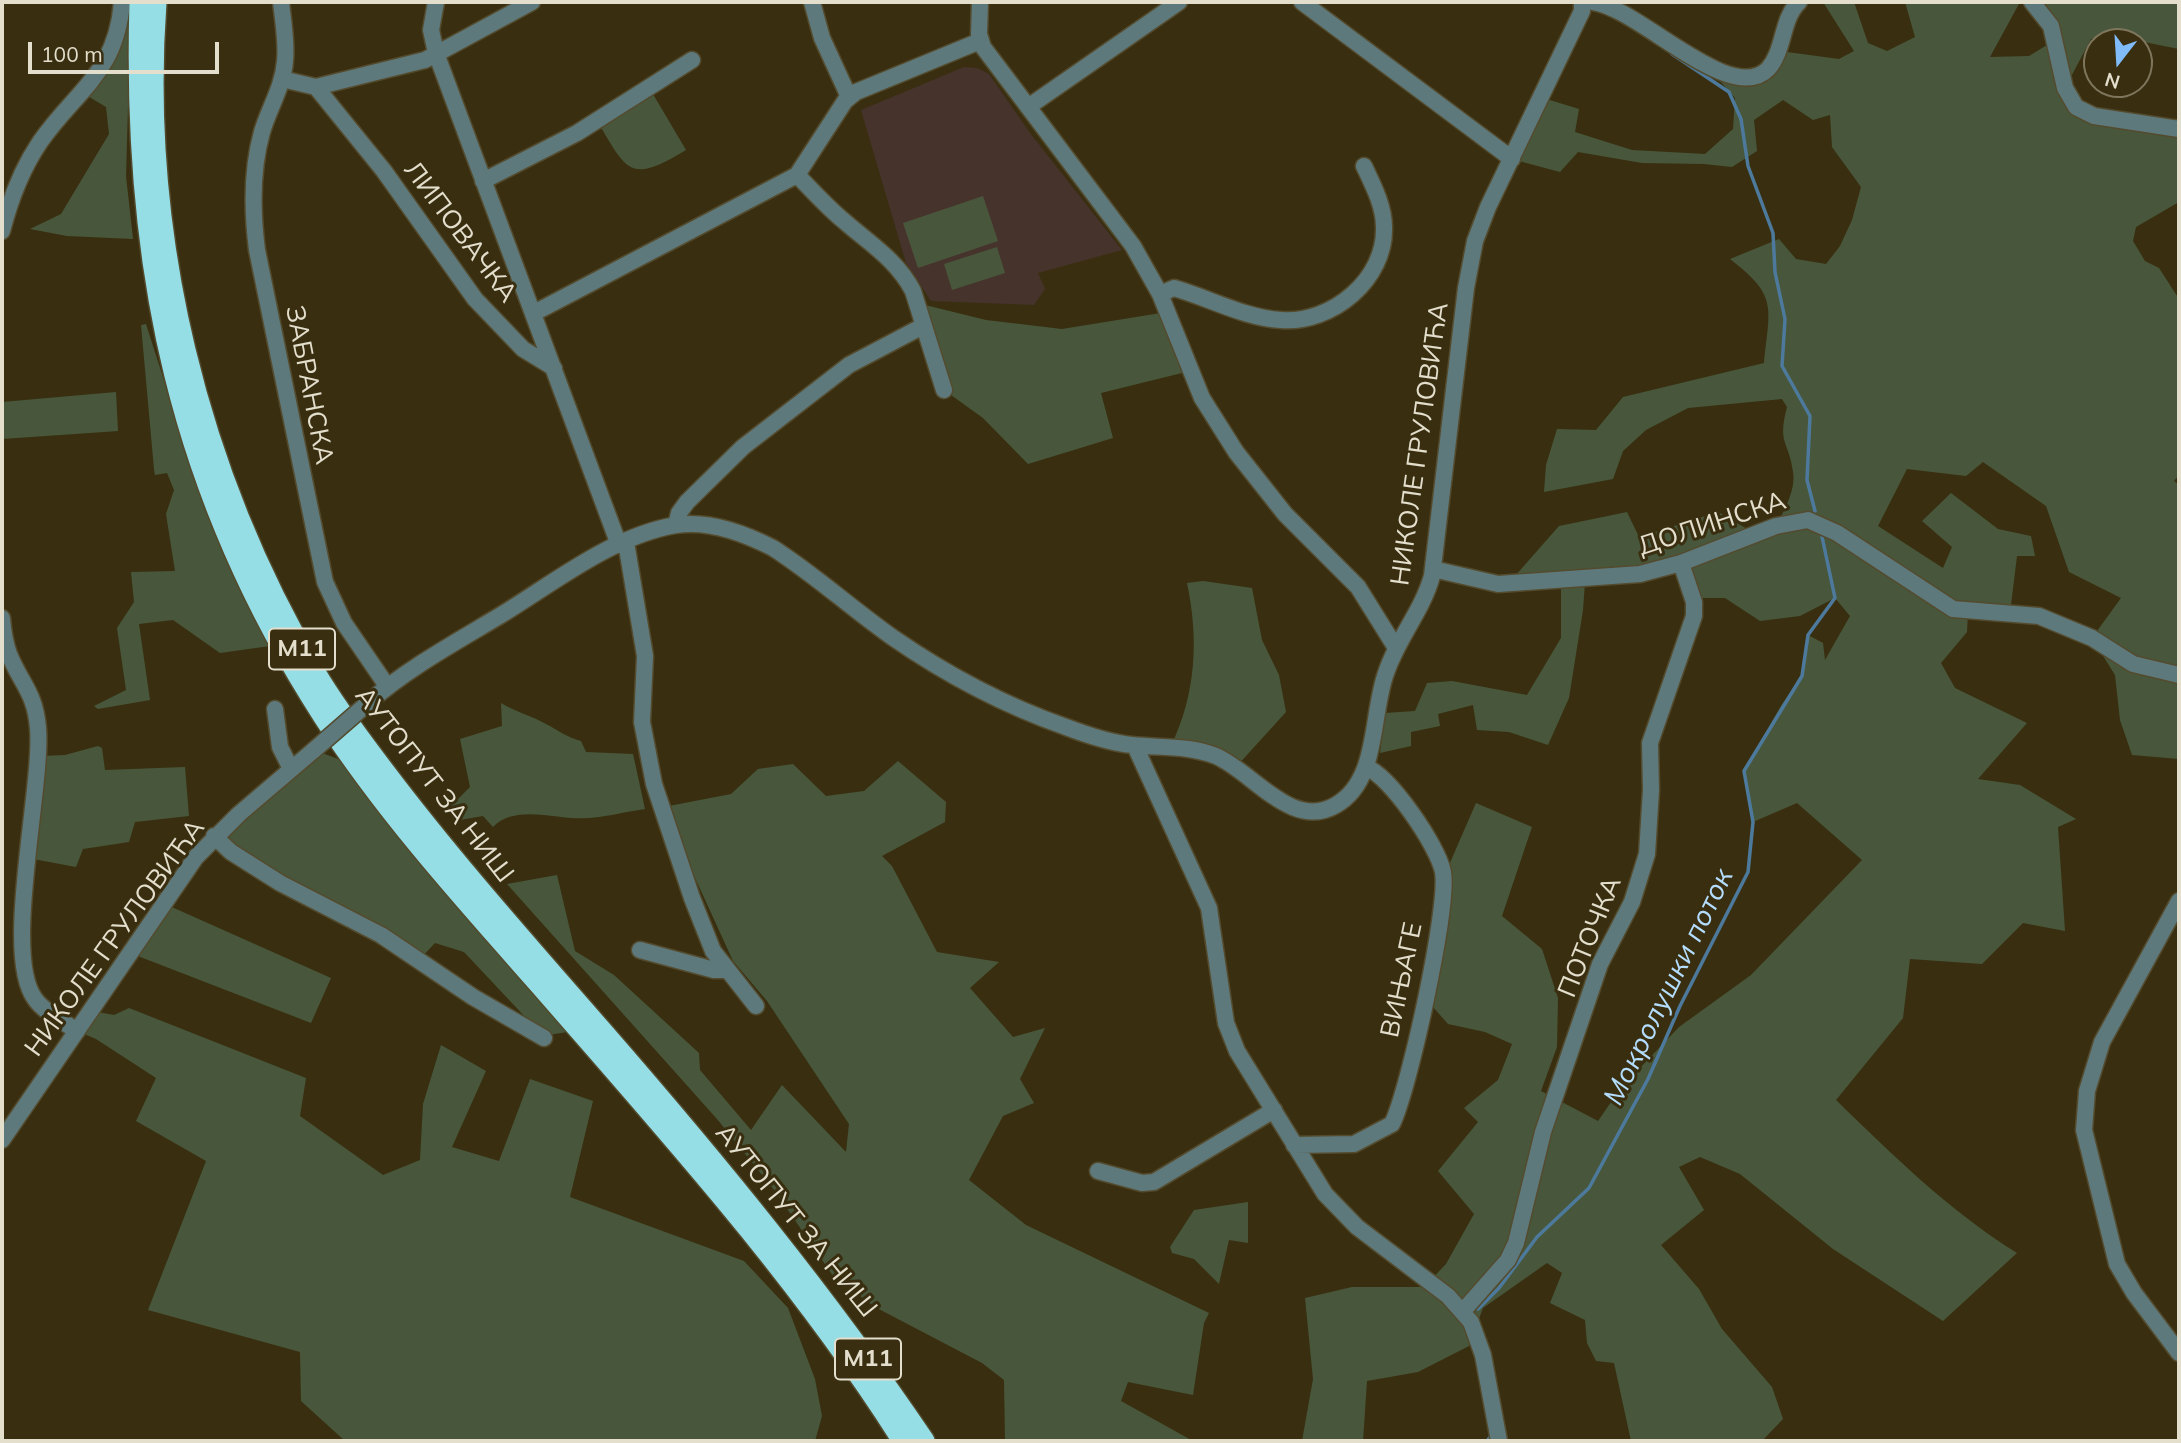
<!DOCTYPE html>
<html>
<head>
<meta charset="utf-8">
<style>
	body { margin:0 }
	#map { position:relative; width:2181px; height:1443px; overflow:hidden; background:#392f10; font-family:Mulish,sans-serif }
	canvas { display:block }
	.frame { position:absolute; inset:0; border:4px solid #e4decd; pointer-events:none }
	.north { position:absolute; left:2083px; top:28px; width:70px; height:70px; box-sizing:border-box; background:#392f10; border:2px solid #7d755c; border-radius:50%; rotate:197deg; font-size:19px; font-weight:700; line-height:28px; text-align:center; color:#e4decd }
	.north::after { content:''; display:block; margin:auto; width:24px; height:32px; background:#81bcfa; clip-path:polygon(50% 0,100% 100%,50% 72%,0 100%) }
	.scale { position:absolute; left:28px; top:42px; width:191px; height:32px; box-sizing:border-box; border:4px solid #e4decd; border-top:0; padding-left:9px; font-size:21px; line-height:24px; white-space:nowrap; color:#e4decd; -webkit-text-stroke:5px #392f10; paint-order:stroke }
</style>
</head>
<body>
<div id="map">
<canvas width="2181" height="1443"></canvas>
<div class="frame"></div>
<div class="north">N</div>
<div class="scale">100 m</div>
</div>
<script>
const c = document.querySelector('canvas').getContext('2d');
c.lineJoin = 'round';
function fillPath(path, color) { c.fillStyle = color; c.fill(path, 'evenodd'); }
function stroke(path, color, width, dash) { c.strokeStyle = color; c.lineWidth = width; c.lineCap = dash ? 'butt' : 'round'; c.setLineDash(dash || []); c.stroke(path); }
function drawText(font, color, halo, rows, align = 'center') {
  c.font = font + ' Mulish,sans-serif'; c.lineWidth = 6; c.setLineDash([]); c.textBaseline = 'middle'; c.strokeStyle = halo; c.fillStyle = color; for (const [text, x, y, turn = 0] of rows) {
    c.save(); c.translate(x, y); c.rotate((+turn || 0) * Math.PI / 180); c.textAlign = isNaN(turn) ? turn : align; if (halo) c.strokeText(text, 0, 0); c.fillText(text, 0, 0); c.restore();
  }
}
const education = new Path2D(`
	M 964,67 L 977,68 L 989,74 L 1030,133 L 1122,250 L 1038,273 L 1045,289 L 1034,305 L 931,301 L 906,263 L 861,110 Z`);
const green = new Path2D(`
	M 131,2 L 126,176 L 133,239 L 67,236 L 30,229 L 61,214 L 109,134 L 106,107 L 81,92 Z
	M 1823,2 L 1854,2 L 1868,43 L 1887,51 L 1915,37 L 1905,2 L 2020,2 L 1990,57 L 2029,56 L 2055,40 L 2065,87 L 2071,72 L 2068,72 L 2057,21 L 2042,2 L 2179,2 L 2179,49 L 2114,36 L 2091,39 L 2065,88 L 2076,107 L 2179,129 L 2179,202 L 2136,227 L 2133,241 L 2145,261 L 2159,268 L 2179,299 L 2179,475 L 2174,481 L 2179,485 L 2179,759 L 2132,755 L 2120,720 L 2115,675 L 2092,638 L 2121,598 L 2069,572 L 2046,506 L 1983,462 L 1966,476 L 1907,469 L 1878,526 L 1943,568 L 1952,547 L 1922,521 L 1951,493 L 1998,529 L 2031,536 L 2035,556 L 2017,556 L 2010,613 L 1968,613 L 1967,632 L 1941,663 L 1955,688 L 2027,723 L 1978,779 L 2020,785 L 2076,819 L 2058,827 L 2065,931 L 2023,923 L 1982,964 L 1910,959 L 1903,1018 L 1836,1100 C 1895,1157 1947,1209 2017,1253 L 1943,1321 L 1833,1249 L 1740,1174 L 1700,1157 L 1679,1167 L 1704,1210 L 1661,1245 L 1699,1289 L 1722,1329 L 1772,1387 L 1783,1419 L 1762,1441 L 1631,1441 L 1614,1363 L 1596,1361 L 1587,1343 L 1585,1320 L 1550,1303 L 1562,1273 L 1547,1263 L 1483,1308 L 1469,1346 L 1418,1372 L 1367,1381 L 1363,1441 L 1302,1441 L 1313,1379 L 1305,1298 L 1352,1287 L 1424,1287 L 1446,1264 L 1474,1214 L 1438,1171 L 1478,1122 L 1464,1108 L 1498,1080 L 1512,1044 L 1485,1032 L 1448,1024 L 1433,1007 L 1449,865 L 1476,803 L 1532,827 L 1502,916 L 1542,949 L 1558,998 L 1557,1047 L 1541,1091 L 1598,1121 L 1620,1089 L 1679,1027 L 1751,975 L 1862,860 L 1797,803 L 1753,822 L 1744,771 L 1782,704 L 1802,676 L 1808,635 L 1823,643 L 1825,660 L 1850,616 L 1835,598 L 1800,616 L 1760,621 L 1725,598 L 1692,598 L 1680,563 L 1508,584 L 1559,526 L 1627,512 L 1639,537 L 1718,512 L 1754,533 L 1776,526 C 1784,511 1796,490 1793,472 C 1789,440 1777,445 1787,407 L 1782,399 L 1688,408 L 1646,430 L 1623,451 L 1613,479 L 1544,492 L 1546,465 L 1557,429 L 1596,430 L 1623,397 L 1764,363 C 1770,306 1778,296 1730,259 L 1779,239 L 1796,259 L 1826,264 L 1840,246 L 1852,220 L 1861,187 L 1832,147 L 1830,115 L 1813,120 L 1783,100 L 1754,120 L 1757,151 L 1732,167 L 1704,164 L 1642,163 L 1578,152 L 1560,172 L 1519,161 L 1540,97 L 1579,109 L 1575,132 L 1632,150 L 1705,154 L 1733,129 L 1735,98 L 1720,81 C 1752,83 1770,83 1787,52 L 1839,59 L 1854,51 Z
	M 650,89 L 686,150 C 629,185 627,171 596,119 Z
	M 983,196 L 998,241 L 918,268 L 903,223 Z
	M 997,247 L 1005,273 L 952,290 L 944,264 Z
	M 917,303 L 986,320 L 1062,329 L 1167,312 L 1190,371 L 1101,393 L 1113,438 L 1028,464 L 983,418 L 944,390 Z
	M 146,324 L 203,503 L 270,646 L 220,653 L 173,620 L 139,624 L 150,700 L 98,709 L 94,706 L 126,690 L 117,628 L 134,602 L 131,572 L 175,571 L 166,514 L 174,490 L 167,473 L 155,475 L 154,469 L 141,325 Z
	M 116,392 L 118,431 L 2,439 L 2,402 Z
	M 1203,581 L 1252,588 L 1262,640 L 1279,675 L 1286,712 L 1236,767 L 1171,746 C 1196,694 1199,639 1187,583 Z
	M 1585,582 L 1583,610 L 1569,698 L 1548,745 L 1509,732 L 1477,730 L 1473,705 L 1438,714 L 1440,726 L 1411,732 L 1411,746 L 1380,753 L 1385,713 L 1415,711 L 1427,683 L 1452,681 L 1527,695 L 1561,638 L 1561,583 Z
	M 501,703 C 516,712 532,716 546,724 C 559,731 567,737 581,741 L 586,752 L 633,754 L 645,809 C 623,812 596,820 573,818 C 549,817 513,806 493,827 L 483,816 L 454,821 L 448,809 L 470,787 L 460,739 L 502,726 Z
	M 98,746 L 102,748 L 105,770 L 185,767 L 189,816 L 135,822 L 129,842 L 83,849 L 76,867 L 28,858 L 42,756 L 65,755 Z
	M 314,750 L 341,760 L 453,903 L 567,1032 L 543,1036 L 464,952 L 435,943 L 419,960 L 214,836 Z
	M 898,761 L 946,802 L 945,822 L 882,856 L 892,866 L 937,952 L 999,962 L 970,988 L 1013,1037 L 1045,1028 L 1020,1079 L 1034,1103 L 1003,1116 L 969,1180 L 1026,1225 L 1209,1313 L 1204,1323 L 1193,1395 L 1128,1382 L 1121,1401 L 1193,1441 L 1005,1441 L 1004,1380 L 982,1363 L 875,1307 L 833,1276 L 775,1191 L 717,1119 L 507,884 L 557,875 L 575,951 L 614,975 L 699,1053 L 700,1070 L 751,1130 L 782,1085 L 846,1152 L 849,1124 L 767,1001 L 733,961 L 680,845 L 669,806 L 731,794 L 758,769 L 793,764 L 826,796 L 864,791 Z
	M 165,904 L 331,978 L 311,1023 L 130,953 Z
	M 129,1008 L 306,1078 L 300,1116 L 383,1175 L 420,1160 L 423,1104 L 441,1045 L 486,1071 L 452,1147 L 499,1161 L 530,1079 L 593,1101 L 570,1197 L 744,1261 L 788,1308 L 815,1379 L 822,1416 L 815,1441 L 345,1441 L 301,1401 L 300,1352 L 148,1310 L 206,1161 L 136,1121 L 156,1078 L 96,1039 L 77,1031 L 92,1011 L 114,1015 Z
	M 1248,1202 L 1248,1243 L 1229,1240 L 1219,1284 L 1194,1259 L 1172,1253 L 1170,1247 L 1194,1210 Z`);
const stream = new Path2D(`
	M 1672,54 L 1729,92 L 1741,119 L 1748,166 L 1773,233 L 1775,272 L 1785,319 L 1782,366 L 1810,416 L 1807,480 L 1815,511
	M 1478,1309 L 1499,1288 L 1537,1237 L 1589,1188 L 1648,1079 L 1680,1006 L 1748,872 L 1753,822 L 1744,771 L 1802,676 L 1808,635 L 1835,598 L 1821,532
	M 1487,1441 L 1490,1437`);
const minor = new Path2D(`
	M 281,2 C 283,21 287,42 285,61 C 283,87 269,108 262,132 C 251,171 252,211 257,250 L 325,582 L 344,623 L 387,686
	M 436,2 L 431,30 L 436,53 L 619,545
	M 812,2 L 822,38 L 849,97
	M 980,2 L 979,34 L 983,47 L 1133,246 L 1160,294 L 1202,398 L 1236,452 L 1285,514 L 1358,587 L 1396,648
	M 1302,2 L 1512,159
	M 1593,2 C 1639,8 1731,107 1768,69 C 1785,50 1781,19 1799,2
	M 2032,2 L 2051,26 L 2065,88 L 2076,107 L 2094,116 L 2179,129
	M 282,79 L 316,87 L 384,171 L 475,299 L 523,349 L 554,368
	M 316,87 L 425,60 L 532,2
	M 1028,107 L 1179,2
	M 797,175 C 812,190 827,207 844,221 C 869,243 897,260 913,291 L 944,390
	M 483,181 L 577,133 L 692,60
	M 2,231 C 10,200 21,170 40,142 C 77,89 116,74 122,2
	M 1160,294 L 1174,288 C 1209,298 1245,318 1281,320 C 1332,324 1386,279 1384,227 C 1384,206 1373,185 1364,166
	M 534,313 L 797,175 L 845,101 L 856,92 L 980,41
	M 676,525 L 679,513 L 687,502 L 743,447 L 849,365 L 923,326
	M 626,542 L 645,656 L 642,722 L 654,784 L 692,898 L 713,951 L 756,1006
	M 1433,569 L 1498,584 L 1640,574 L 1681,563 L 1776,526 L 1808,520 L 1837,533 L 1953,609 L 2039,616 L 2092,638 L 2133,664 L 2179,675
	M 2,618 C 3,630 5,643 9,654 C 21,684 35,692 38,728 C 43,788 2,955 35,999 C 44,1012 64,1022 77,1031
	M 368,703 C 408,668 456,642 501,615 C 555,582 612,536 676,525 C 709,520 744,533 773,548 C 815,575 851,608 892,637 C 944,673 1006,706 1066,727 C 1087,735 1110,743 1132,745 C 1160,748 1188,745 1216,756 C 1253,772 1292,831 1336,805 C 1378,781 1371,718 1385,676 C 1396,640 1422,612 1432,576 L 1466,288 L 1475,241 L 1488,207 L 1582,11 L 1582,2
	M 275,709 L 280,747 L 291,769
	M 1135,746 L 1209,908 L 1226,1023 L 1237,1051 L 1325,1194 L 1357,1227 L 1448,1296 L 1471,1322 L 1483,1355 L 1499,1441
	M 214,836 L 231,852 L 280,883 L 381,935 L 473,997 L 544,1038
	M 2179,901 L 2102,1042 L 2087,1091 L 2084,1130 L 2117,1264 L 2134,1293 L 2179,1353
	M 640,950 L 714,970 L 726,970
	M 2,1140 L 196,857 L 239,814 L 314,750
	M 1294,1145 L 1354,1144 L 1392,1124 C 1409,1090 1449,907 1443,872 C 1438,846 1390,776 1366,767
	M 1098,1171 L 1142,1183 L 1154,1182 L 1274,1110
	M 1463,1311 L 1508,1260 L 1516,1243 L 1543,1132 L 1600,964 L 1632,902 L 1647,854 L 1651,790 L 1650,743 L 1694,616 L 1694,602 L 1681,563`);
const highway = new Path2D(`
	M 140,2 C 132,265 179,493 324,717 C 387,814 465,900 541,986 C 668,1132 800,1278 903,1441
	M 156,2 C 139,235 197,473 316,674 C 336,708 360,739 384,771 C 452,861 527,945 601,1030 C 716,1162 826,1296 924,1441`);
const minorBridge = new Path2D(`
	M 314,750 L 368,703`);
const shields = [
	[302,649,66],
	[868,1359,66]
];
const shieldNames = [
	["M11",302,649],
	["M11",868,1359]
];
const streetNames = [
	["ЛИПОВАЧКА",460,232,53],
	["ЗАБРАНСКА",309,385,79],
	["НИКОЛЕ ГРУЛОВИЋА",1420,444,-82],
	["ДОЛИНСКА",1712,524,-18],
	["АУТОПУТ ЗА НИШ",434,785,52],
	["ПОТОЧКА",1590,937,-68],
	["НИКОЛЕ ГРУЛОВИЋА",115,938,-54],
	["ВИЊАГЕ",1402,980,-78],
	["АУТОПУТ ЗА НИШ",796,1221,51]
];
const waterNames = [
	["Мокролушки поток",1669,987,-64]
];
fillPath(education, '#46332c');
fillPath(green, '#48573b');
stroke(stream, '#4d7a9c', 3.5);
stroke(minor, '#544b2e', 19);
stroke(highway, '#544b2e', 24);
stroke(minor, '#5d797c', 16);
stroke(highway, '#95dee6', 21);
stroke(minorBridge, '#544b2e', 19, []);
stroke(minorBridge, '#5d797c', 16);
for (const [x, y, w] of shields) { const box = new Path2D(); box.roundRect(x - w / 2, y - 20.5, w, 41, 5); c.fillStyle = '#392f10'; c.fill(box); stroke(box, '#e4decd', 2); }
drawText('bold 24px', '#e4decd', null, shieldNames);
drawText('26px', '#e4decd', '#392f10', streetNames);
drawText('italic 28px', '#b4ddfd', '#392f10', waterNames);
</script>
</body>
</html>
